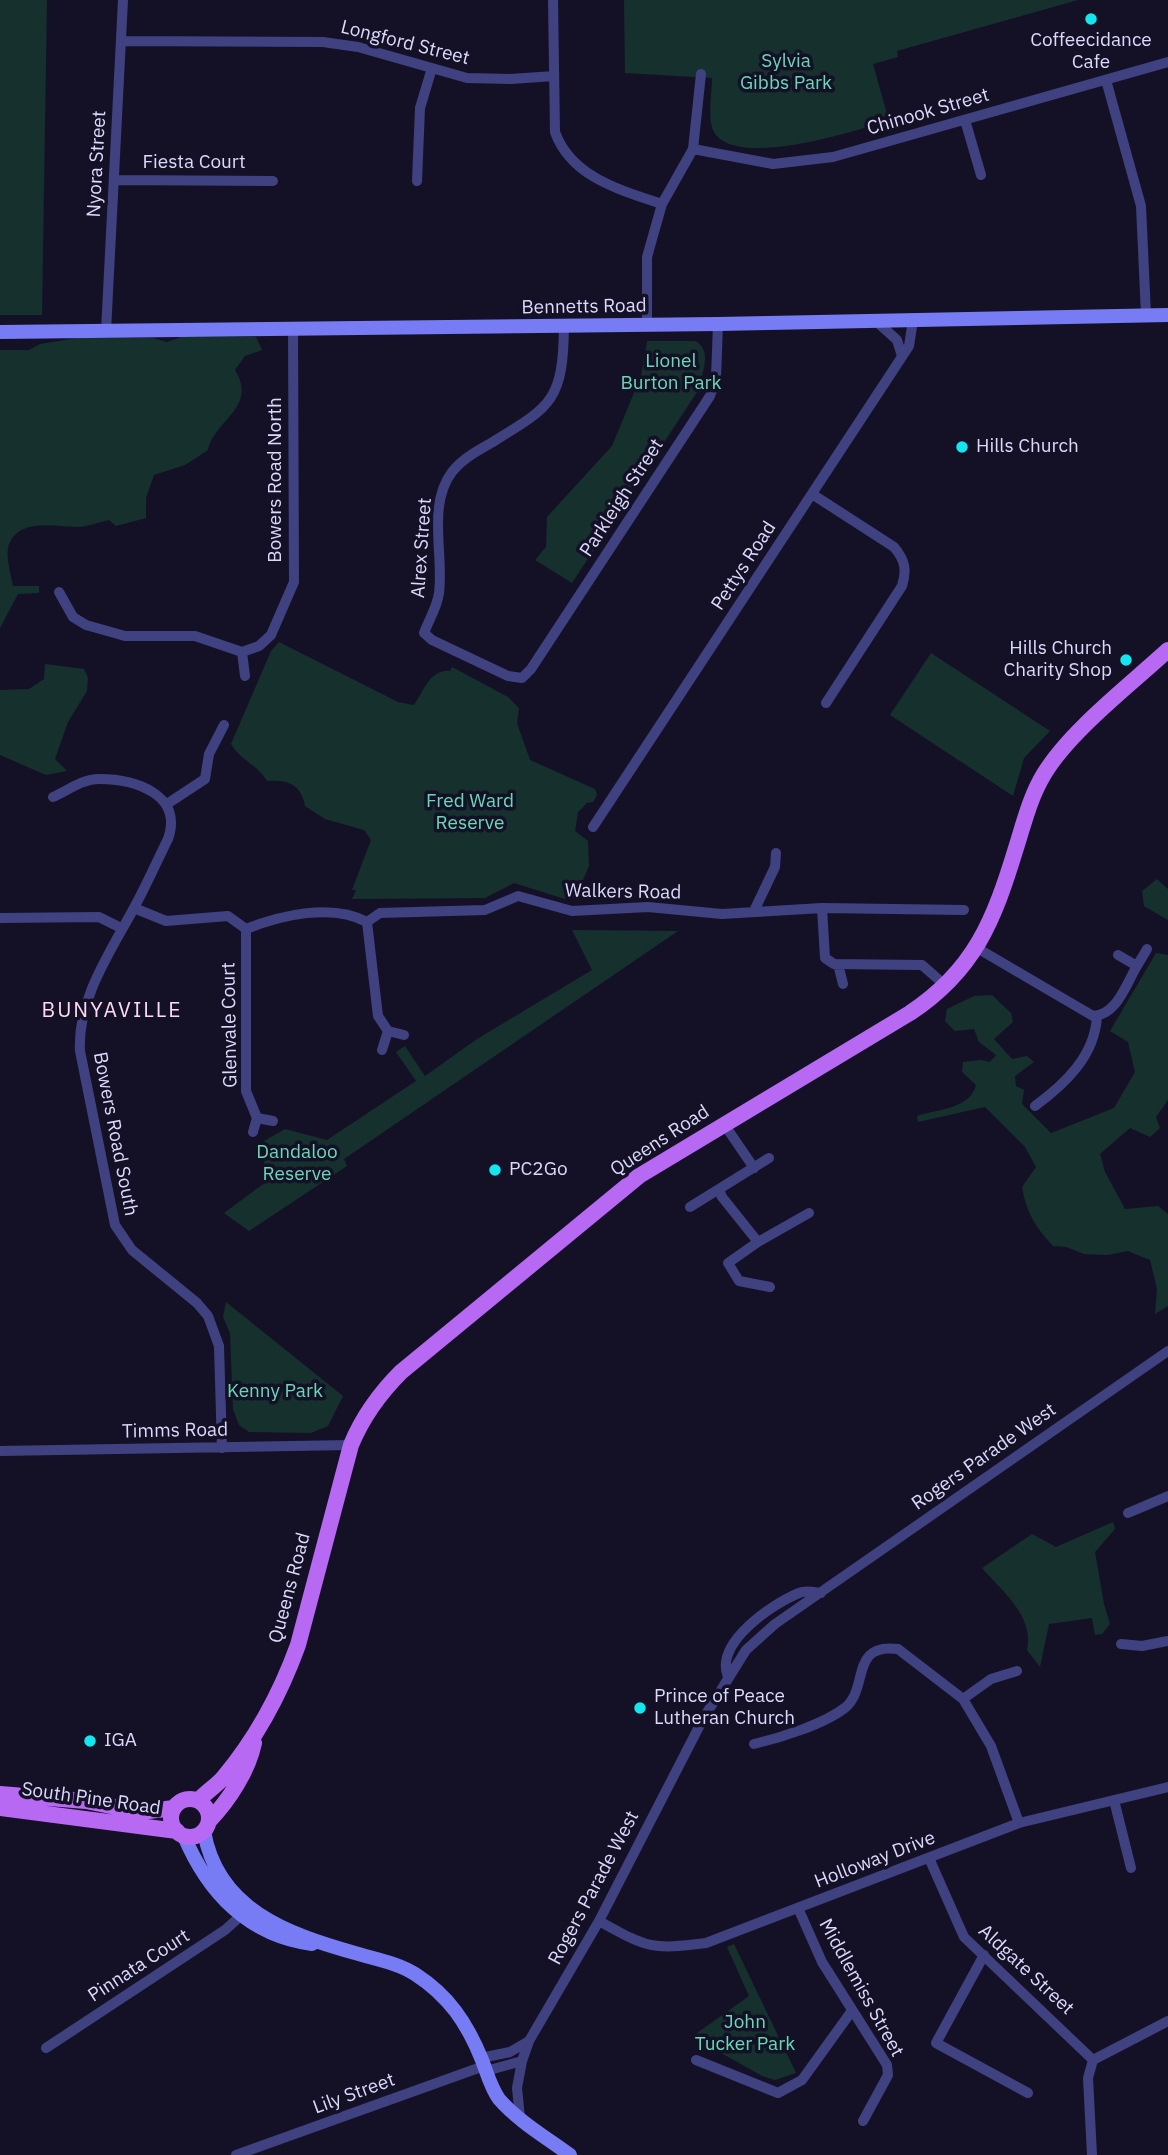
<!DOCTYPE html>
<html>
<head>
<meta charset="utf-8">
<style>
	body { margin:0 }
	canvas { display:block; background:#141126 }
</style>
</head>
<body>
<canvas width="1168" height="2155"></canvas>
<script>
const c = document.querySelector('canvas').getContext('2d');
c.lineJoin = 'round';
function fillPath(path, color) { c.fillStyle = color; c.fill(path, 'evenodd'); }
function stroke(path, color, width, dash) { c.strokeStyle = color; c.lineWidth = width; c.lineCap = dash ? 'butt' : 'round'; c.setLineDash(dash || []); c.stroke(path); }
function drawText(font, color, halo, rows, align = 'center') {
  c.font = font + ' "IBM Plex Sans",sans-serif'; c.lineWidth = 7; c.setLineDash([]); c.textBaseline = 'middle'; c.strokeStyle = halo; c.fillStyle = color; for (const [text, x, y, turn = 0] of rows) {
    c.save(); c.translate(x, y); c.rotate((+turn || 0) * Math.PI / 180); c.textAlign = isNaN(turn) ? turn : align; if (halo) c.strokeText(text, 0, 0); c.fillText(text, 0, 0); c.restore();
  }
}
const green = new Path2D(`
	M 0,0 L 47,0 L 42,315 L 0,315 Z
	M 624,0 L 1078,0 L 897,51 L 898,57 L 873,64 L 889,121 C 856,130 737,170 714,132 C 707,119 712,93 712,78 L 625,73 Z
	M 181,337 L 256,337 L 262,350 L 245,356 L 235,370 C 258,408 215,419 208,450 L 185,465 L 154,475 L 146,498 L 146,518 L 116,526 L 109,520 C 99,522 87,527 77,527 C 57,527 22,518 10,542 C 4,554 11,573 13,586 L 39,586 L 39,593 L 18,594 L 0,628 L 0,350 L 29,350 L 40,344 L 77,338 L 153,338 L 167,342 Z
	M 647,341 L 695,341 C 713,350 702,373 699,389 L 572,583 L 535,560 L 546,547 L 547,517 L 612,446 L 641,376 Z
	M 279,642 L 398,702 L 414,705 C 424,691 430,669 450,671 L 452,667 L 508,697 L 519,708 L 517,723 L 530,760 L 595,789 L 597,795 L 593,802 L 587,803 L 578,812 L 575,831 L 588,841 L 589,866 L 576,896 L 565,899 L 514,883 L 485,898 L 352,899 L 356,890 L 352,890 L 371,840 L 364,830 L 325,819 L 305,806 C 301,784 288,780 267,781 C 257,764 241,761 231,744 L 271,651 Z
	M 931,653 L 1050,731 L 1024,758 L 1013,796 L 890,715 Z
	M 45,664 L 84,669 L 88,678 L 87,691 L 68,722 L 55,759 L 67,771 L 46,775 L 0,755 L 0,690 L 29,689 L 44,679 Z
	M 1157,879 L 1168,889 L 1168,920 L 1144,906 L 1142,891 Z
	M 572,930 L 678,931 L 344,1159 L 347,1166 L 249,1231 L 224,1213 L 270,1179 L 257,1145 L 285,1129 L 327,1140 L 416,1081 L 396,1052 L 405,1046 L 425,1076 L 477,1039 L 592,970 Z
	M 1156,953 L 1168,955 L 1168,1100 L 1156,1117 L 1160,1128 L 1150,1137 L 1130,1128 L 1100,1154 L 1105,1172 L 1125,1209 L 1158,1206 L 1168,1214 L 1168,1306 L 1155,1314 L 1157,1289 L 1150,1260 L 1128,1251 L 1107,1255 L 1084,1254 L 1066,1247 L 1053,1246 C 1036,1228 1026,1212 1022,1187 L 1036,1167 L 1025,1147 L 985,1107 L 918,1122 L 917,1116 C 938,1109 970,1109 976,1085 L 962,1072 L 963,1062 L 981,1060 L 990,1062 L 996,1055 L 979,1042 L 974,1029 L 955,1031 L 945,1021 L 947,1009 L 974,996 L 992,995 L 1011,1013 L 1013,1022 L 994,1039 L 1012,1059 L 1027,1056 L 1034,1062 L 1015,1076 L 1016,1086 L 1024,1090 L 1022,1104 L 1051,1133 L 1114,1108 L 1135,1072 L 1128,1042 L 1110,1031 Z
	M 226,1302 L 343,1396 L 328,1426 L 311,1433 L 249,1432 L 239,1425 L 233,1409 L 230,1333 L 223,1317 Z
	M 1113,1522 L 1115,1529 L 1095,1552 L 1104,1604 L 1110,1624 L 1102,1634 L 1095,1635 L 1092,1618 L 1049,1624 L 1040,1667 L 1027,1650 C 1035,1617 1002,1591 982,1568 L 1032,1534 L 1056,1547 Z
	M 734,1944 L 796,2073 L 775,2080 L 762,2076 L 700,2041 L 697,2033 L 749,1996 L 727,1947 Z`);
const street = new Path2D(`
	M 553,0 L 555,132 C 571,177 620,190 662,204
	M 121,41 L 323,42 L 358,47 L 467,78 L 511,79 L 554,76
	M 1106,80 L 1141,206 L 1146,315
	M 965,120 L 981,175
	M 693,149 L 773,164 L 833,157 L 1168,62
	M 114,180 L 273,181
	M 417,181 L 420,108 L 432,68
	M 877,322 L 897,340 L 902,356
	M 647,325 L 647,257 L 662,204 L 693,149 L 701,74
	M 564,326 C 563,401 552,406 491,443 C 477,451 462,459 452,472 C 427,505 444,554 439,593 C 437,608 429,619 424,633 L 432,640 L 508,676 L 522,678 L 531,669 L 710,396 L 716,378 L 718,324
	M 106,331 L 123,0
	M 812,494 L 894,547 C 905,560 907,570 902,586 L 826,703
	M 59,592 L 73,617 L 86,625 L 125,636 L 195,636 L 242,652 L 259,646 L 271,635 L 294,582 L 293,328
	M 242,652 L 245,676
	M 53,797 C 67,791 82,779 99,779 C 134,779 184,794 168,839 C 157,861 147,884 135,906 C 111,951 77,999 80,1051 L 115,1225 L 132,1250 L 197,1303 L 208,1316 L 219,1346 L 222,1448
	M 167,804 L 205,779 L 209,754 L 224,725
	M 593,827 L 909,346 L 913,320
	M 134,908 L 166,921 L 228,916 L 246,929 C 281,915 332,903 367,922 L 380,913 L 485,910 L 518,896 L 572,911 L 648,907 L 722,914 L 822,908 L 964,910
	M 822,908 L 825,958 L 834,964 L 922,965 L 946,986
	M 754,911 L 775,867 L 776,853
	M 0,918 L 99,917 L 121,928
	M 367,922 L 378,1016 L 388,1031
	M 246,929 L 246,1091 L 257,1118
	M 977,948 L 1093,1016 C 1117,1015 1126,984 1137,966
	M 1118,955 L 1137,966 L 1147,949
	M 838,964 L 843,984
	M 382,1050 L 388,1031 L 404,1035
	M 1035,1106 C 1065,1084 1095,1056 1097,1016
	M 724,1124 L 754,1168
	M 253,1132 L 257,1118 L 273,1121
	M 719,1190 L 722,1197 L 758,1242 L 809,1213
	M 690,1207 L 769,1158
	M 758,1242 L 728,1263 L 739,1281 L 770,1287
	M 0,1451 L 351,1445
	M 1128,1513 L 1168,1496
	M 1121,1644 L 1142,1646 L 1168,1641
	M 728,1677 C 714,1643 772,1604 799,1593 C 806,1590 813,1592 821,1593
	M 963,1699 L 991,1679 L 1017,1671
	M 754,1744 C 780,1738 825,1724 846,1707 C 869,1686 850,1643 898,1649 L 963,1699 L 991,1746 L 1019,1823
	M 1114,1800 L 1131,1868
	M 929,1858 L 964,1937 L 1093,2060
	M 798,1908 L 822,1962 L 887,2065 L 888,2075 L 863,2121
	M 599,1921 C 648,1948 650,1950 706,1943 L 1019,1823 L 1168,1787
	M 984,1955 L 936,2043 L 1028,2093
	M 46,2048 L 225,1930 L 245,1912
	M 481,2058 L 510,2052 L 529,2041
	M 696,2060 L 778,2093 L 802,2080 L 851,2012
	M 486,2071 L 522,2061 L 529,2041 L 599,1921 L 703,1719 L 746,1650 L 775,1624 L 1168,1351
	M 520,2118 L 517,2088 L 522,2061
	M 236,2155 L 484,2066
	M 1092,2155 L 1088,2078 L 1093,2060 L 1168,2021`);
const secondary = new Path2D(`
	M 0,332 L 718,324 L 1168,315
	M 204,1831 C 217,1909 287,1934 355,1953 C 375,1959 398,1963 415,1974 C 449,1996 467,2023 482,2060 C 487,2073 491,2088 499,2099 C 518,2121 547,2138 570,2155
	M 184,1836 C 208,1893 249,1936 312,1944`);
const primary = new Path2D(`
	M 0,1794 L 86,1801 L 140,1812 L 174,1808
	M171 1818a19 19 0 1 1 38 0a19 19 0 1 1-38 0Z
	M 199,1800 C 206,1792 216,1786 223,1778 C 255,1740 281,1692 298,1645 L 351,1445 C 363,1416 379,1394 401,1372 L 639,1176 L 910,1013 C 975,970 994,920 1016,848 C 1024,823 1030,797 1044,774 C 1070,731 1130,685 1168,650
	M 0,1808 L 177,1831
	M 210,1820 C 229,1800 248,1771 254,1743`);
const markers = [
	[1091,19,7,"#14e5ee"],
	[962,447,7,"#14e5ee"],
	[1126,660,7,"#14e5ee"],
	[495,1170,7,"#14e5ee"],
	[640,1708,7,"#14e5ee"],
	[90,1741,7,"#14e5ee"]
];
const poiNames = [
	["Coffeecidance",1091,41,"center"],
	["Cafe",1091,63,"center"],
	["Hills Church",976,447],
	["Hills Church",1112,649,"right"],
	["Charity Shop",1112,671,"right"],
	["PC2Go",509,1170],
	["Prince of Peace",654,1697],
	["Lutheran Church",654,1719],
	["IGA",104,1741]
];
const streetNames = [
	["Longford Street",405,43,14],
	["Chinook Street",928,112,-16],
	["Fiesta Court",194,163],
	["Nyora Street",97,164,-87],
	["Bennetts Road",584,307,-1],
	["Bowers Road North",276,480,-90],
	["Parkleigh Street",622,498,-57],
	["Alrex Street",422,548,-86],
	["Pettys Road",744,566,-57],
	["Walkers Road",623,892,1],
	["Glenvale Court",230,1025,-91],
	["Bowers Road South",115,1134,79],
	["Queens Road",660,1141,-33],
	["Timms Road",175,1431,-1],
	["Rogers Parade West",984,1457,-35],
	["Queens Road",290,1588,-75],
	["South Pine Road",91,1799,8],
	["Holloway Drive",875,1860,-21],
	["Rogers Parade West",594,1888,-62],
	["Pinnata Court",139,1966,-33],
	["Aldgate Street",1026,1970,43],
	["Middlemiss Street",861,1988,61],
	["Lily Street",354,2094,-20]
];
const parkNames = [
	["Sylvia",786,62],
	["Gibbs Park",786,84],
	["Lionel",671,362],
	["Burton Park",671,384],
	["Fred Ward",470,802],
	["Reserve",470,824],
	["Dandaloo",297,1153],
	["Reserve",297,1175],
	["Kenny Park",275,1392],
	["John",745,2023],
	["Tucker Park",745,2045]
];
const neighbourhoodNames = [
	["BUNYAVILLE",112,1011]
];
fillPath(green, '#15302d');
stroke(street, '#404181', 10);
stroke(secondary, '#777cf5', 14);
stroke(primary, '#b869f4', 16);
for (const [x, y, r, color] of markers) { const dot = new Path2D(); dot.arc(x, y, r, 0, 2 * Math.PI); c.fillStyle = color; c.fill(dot); stroke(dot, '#141126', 2.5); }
drawText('19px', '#dbd9fc', '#141126', poiNames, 'left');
drawText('19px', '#dbd9fc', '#141126', streetNames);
drawText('19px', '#6ad8b6', '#141126', parkNames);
c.letterSpacing = '2px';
drawText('21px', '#fcdbf2', '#141126', neighbourhoodNames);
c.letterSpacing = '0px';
</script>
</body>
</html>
